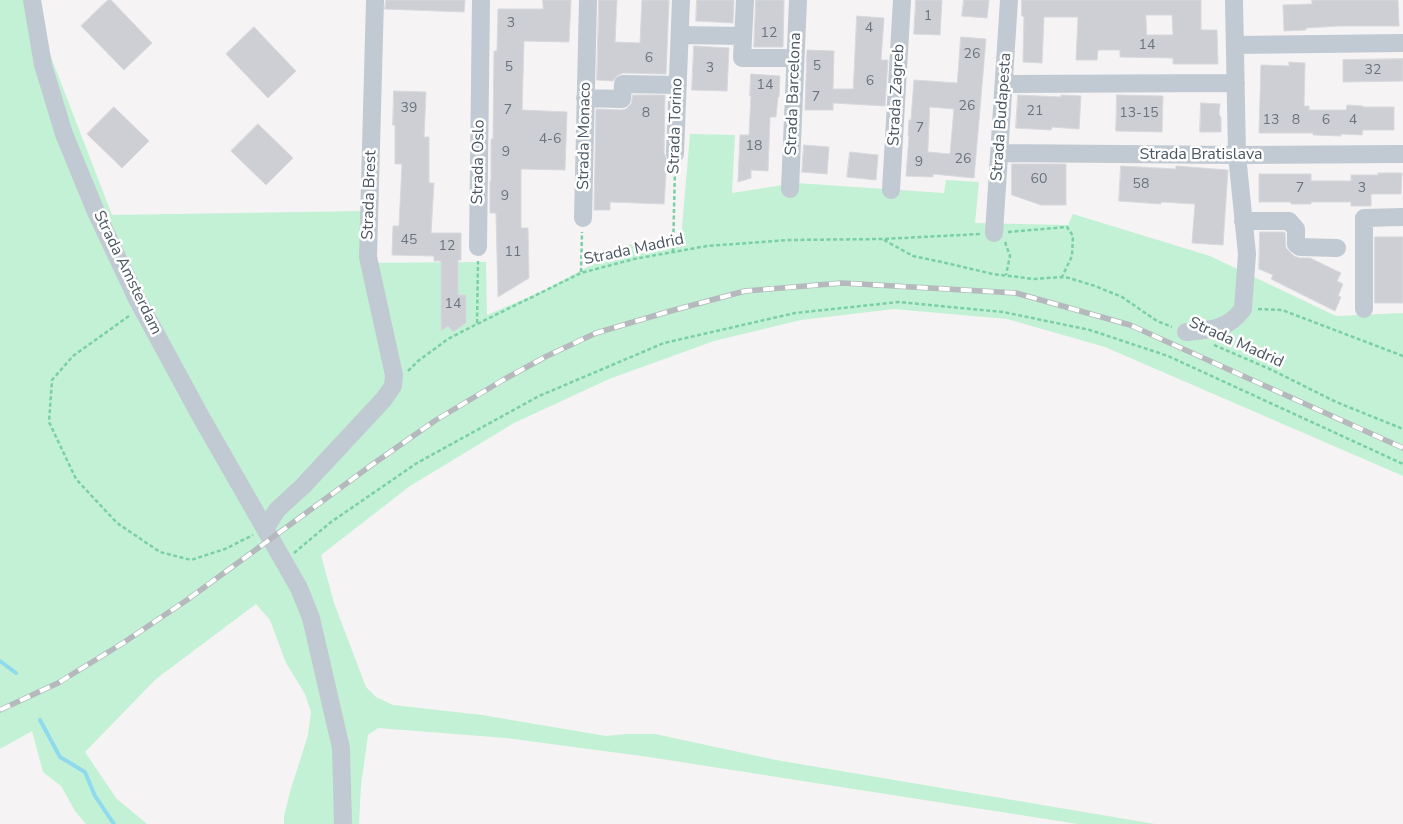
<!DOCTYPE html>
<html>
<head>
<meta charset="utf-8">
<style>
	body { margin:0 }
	canvas { display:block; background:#f5f3f3 }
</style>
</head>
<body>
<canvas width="1403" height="824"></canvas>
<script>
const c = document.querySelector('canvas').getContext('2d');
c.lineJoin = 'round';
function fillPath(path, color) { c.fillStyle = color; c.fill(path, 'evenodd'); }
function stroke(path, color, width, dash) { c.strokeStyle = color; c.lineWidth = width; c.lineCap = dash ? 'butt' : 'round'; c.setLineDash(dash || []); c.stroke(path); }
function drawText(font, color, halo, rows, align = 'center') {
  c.font = font + ' "Nunito Sans",sans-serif'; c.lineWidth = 5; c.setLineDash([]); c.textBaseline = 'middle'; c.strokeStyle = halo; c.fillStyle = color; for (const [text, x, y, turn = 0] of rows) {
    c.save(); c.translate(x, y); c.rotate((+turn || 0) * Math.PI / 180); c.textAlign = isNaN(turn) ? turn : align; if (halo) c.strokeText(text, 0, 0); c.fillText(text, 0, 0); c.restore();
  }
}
const green = new Path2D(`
	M 0,0 L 29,0 L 112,215 L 361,211 L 360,263 L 486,262 L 487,315 L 545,290 L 628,245 L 681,239 L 690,134 L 735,135 L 732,193 L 796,183 L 944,193 L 946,180 L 979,182 L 975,223 L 1068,225 L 1073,214 L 1210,256 L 1336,316 L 1403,313 L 1403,476 L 1105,347 L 1007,319 L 894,309 L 801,320 L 714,341 L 609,379 L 514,423 L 410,486 L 321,555 L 334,603 L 366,687 L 376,697 L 393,705 L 482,715 L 606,736 L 626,734 L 655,734 L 776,760 L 1155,824 L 1078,824 L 649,757 L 506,738 L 378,728 L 368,735 L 361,785 L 359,824 L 284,824 L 284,816 L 290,792 L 308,735 L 311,712 L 305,694 L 286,663 L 270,620 L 256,604 L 156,679 L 85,752 L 116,798 L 147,824 L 86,824 L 75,811 L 61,786 L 43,772 L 32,731 L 0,749 Z`);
const stream = new Path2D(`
	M 0,661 L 16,673
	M 40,720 L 60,757 L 85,772 L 95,796 L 114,824`);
const building = new Path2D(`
	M 108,0 L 111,0 L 152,43 L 124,70 L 81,26 Z
	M 386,0 L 465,0 L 464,12 L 385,9 Z
	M 543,0 L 571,0 L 569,42 L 524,41 L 522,110 L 567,112 L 565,170 L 521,169 L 521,228 L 528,228 L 529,278 L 498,297 L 496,213 L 490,213 L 490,181 L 491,181 L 491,139 L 493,139 L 494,51 L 497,51 L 498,9 L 543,9 Z
	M 599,0 L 617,0 L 615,42 L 640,43 L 642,0 L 669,0 L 666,74 L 623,73 L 618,75 L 613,81 L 597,80 Z
	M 697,0 L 734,0 L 733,23 L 696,21 Z
	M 756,0 L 784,0 L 783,47 L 754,47 Z
	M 916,0 L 942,0 L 940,35 L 914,34 Z
	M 964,0 L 989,0 L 987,18 L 962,16 Z
	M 1022,0 L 1201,0 L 1201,30 L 1217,30 L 1218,64 L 1173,64 L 1173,58 L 1120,57 L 1120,50 L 1098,50 L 1097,60 L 1076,60 L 1078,17 L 1044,17 L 1042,63 L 1023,62 L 1024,17 L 1022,16 ZM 1146,15 L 1172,15 L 1173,35 L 1147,35 Z
	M 1312,0 L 1398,0 L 1399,26 L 1339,26 L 1306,28 L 1306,30 L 1284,31 L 1283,5 L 1312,4 Z
	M 857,16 L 884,18 L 881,60 L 888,60 L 885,106 L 833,103 L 833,110 L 805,110 L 807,50 L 834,51 L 833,89 L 853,89 Z
	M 254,27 L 296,71 L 268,98 L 226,54 Z
	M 961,37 L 986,39 L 974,178 L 933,174 L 933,177 L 906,176 L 909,136 L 908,136 L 909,120 L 911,120 L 914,80 L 957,83 ZM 930,107 L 954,109 L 950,154 L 928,152 Z
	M 694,46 L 729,48 L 727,91 L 692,90 Z
	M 1403,59 L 1403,81 L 1343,82 L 1343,60 Z
	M 1289,62 L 1305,63 L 1304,106 L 1309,106 L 1309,110 L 1346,110 L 1347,105 L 1363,106 L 1363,107 L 1394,107 L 1394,130 L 1363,130 L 1362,135 L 1341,134 L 1341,136 L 1313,135 L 1313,133 L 1259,133 L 1261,65 L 1289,66 Z
	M 751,74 L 780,76 L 779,97 L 778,97 L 776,117 L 770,117 L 768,171 L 751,170 L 751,178 L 738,182 L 740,135 L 749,135 L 751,96 L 750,96 Z
	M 394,91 L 426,92 L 424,137 L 429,137 L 429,183 L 434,183 L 431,233 L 461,233 L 461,260 L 458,260 L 458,295 L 466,295 L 466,323 L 453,332 L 448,326 L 441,331 L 441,261 L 434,261 L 434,256 L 392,255 L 393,226 L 399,226 L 402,164 L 395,164 L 395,125 L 393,125 Z
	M 633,95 L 665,95 L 664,153 L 667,160 L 664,204 L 610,202 L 610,210 L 594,210 L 596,109 L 622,110 L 626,109 L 631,104 Z
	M 1018,95 L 1061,97 L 1061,95 L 1081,96 L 1079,129 L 1052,127 L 1051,130 L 1016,128 Z
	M 1117,95 L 1163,96 L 1162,132 L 1116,131 Z
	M 1201,103 L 1220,104 L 1219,114 L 1221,118 L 1221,132 L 1200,132 Z
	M 114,107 L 149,141 L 122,168 L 87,134 Z
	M 258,124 L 293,158 L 266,185 L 231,151 Z
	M 804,145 L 829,147 L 827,174 L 802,172 Z
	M 850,152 L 878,155 L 876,180 L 847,177 Z
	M 1012,164 L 1066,164 L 1066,205 L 1041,205 L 1012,195 Z
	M 1121,166 L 1176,169 L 1176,166 L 1228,170 L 1223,245 L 1192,243 L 1195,204 L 1161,202 L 1161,204 L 1119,201 Z
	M 1378,173 L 1402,173 L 1401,194 L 1371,194 L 1371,206 L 1351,206 L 1351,202 L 1311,202 L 1311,204 L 1291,204 L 1291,202 L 1259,202 L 1259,174 L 1311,174 L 1311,181 L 1351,181 L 1351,175 L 1378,175 Z
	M 1260,232 L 1284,232 L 1285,233 L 1286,248 L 1294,256 L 1300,258 L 1310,258 L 1341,273 L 1337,281 L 1343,284 L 1338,296 L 1341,297 L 1335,311 L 1271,279 L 1273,275 L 1259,269 Z
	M 1375,237 L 1403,237 L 1403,303 L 1375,303 Z`);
const path = new Path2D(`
	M 1008,232 L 1067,227 L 1073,236 L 1072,256 L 1062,277
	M 884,240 L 913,256 L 946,263 L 993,274 L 1034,279 L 1062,277 L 1069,278 L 1095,286 L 1122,297 L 1157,321 L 1172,327
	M 1005,242 L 1010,256 L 1006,275
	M 673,252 L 675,168
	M 581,272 L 582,232
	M 1258,309 L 1282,310 L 1403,356
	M 129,316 L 73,356 L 52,380 L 49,422 L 76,479 L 117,523 L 160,552 L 191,560 L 225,549 L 253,535
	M 477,323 L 478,261
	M 1214,345 L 1272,370 L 1336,402 L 1403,429
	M 408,371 L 418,361 L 448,339 L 477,324 L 581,273 L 634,259 L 707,246 L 789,240 L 883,239 L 980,234
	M 294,553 L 331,522 L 417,463 L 539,396 L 664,343 L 795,313 L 899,302 L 1003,312 L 1090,330 L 1168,356 L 1403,464`);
const minor = new Path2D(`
	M 32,0 L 43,65 L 64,134 L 96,212 L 137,299 L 201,417 L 299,588 L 311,618 L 341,748 L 343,824
	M 745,0 L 742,58 L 795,58
	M 680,35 L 743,36
	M 1235,45 L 1403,43
	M 1004,84 L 1236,83
	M 585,98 L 622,99 L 623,84 L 678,85
	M 1000,153 L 1237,155 L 1403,154
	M 675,154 L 681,0
	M 790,189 L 798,0
	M 891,190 L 902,0
	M 583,218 L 588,0
	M 1243,221 L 1289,221 L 1296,229 L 1296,244 L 1300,247 L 1337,248
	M 994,233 L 1009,0
	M 478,247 L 481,0
	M 1364,309 L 1364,218 L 1403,217
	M 1186,332 C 1211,330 1227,330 1243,309 L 1247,254 L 1237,155 L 1234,0
	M 265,529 L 277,510 L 303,486 L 384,399 L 393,386 L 394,375 L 368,257 L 375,0`);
const rail = new Path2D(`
	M 0,710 L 58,683 L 123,643 L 187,600 L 373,464 L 436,420 L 503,380 L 547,356 L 596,333 L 667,312 L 745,291 L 842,283 L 1016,293 L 1130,325 L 1403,448`);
const numberNames = [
	["1",928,17],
	["3",511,24],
	["4",869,29],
	["12",769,34],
	["14",1147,46],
	["26",972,55],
	["6",649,59],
	["5",817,67],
	["5",509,68],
	["3",710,69],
	["32",1373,71],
	["6",870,82],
	["14",765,86],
	["7",816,98],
	["26",967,107],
	["39",409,109],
	["7",508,111],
	["21",1035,112],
	["8",646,114],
	["13-15",1139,114],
	["13",1271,121],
	["8",1296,121],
	["6",1326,121],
	["4",1353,121],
	["7",920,129],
	["4-6",550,140],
	["18",754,147],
	["9",506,153],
	["26",963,160],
	["9",919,163],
	["60",1039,180],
	["58",1141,185],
	["7",1300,189],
	["3",1362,189],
	["9",505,197],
	["45",409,241],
	["12",447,247],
	["11",513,253],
	["14",453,305]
];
const streetNames = [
	["Strada Barcelona",794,94,-88],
	["Strada Zagreb",897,95,-87],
	["Strada Budapesta",1002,117,-86],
	["Strada Torino",676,126,-88],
	["Strada Monaco",585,136,-89],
	["Strada Bratislava",1201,155],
	["Strada Oslo",479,162,-89],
	["Strada Brest",370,195,-88],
	["Strada Madrid",634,250,-12],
	["Strada Amsterdam",127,273,64],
	["Strada Madrid",1236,343,24]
];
fillPath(green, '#c3f1d5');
stroke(stream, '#90daee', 4);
fillPath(building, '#cdcfd5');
stroke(building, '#d7d9de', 1);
stroke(path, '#7ad0a6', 2.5, [4, 2.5]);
stroke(minor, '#c1cad2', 18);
stroke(rail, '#b5b8bd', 5.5);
stroke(rail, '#fff', 4, [11]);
drawText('14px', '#6b747e', null, numberNames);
drawText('16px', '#4a5661', '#fff', streetNames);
</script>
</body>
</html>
